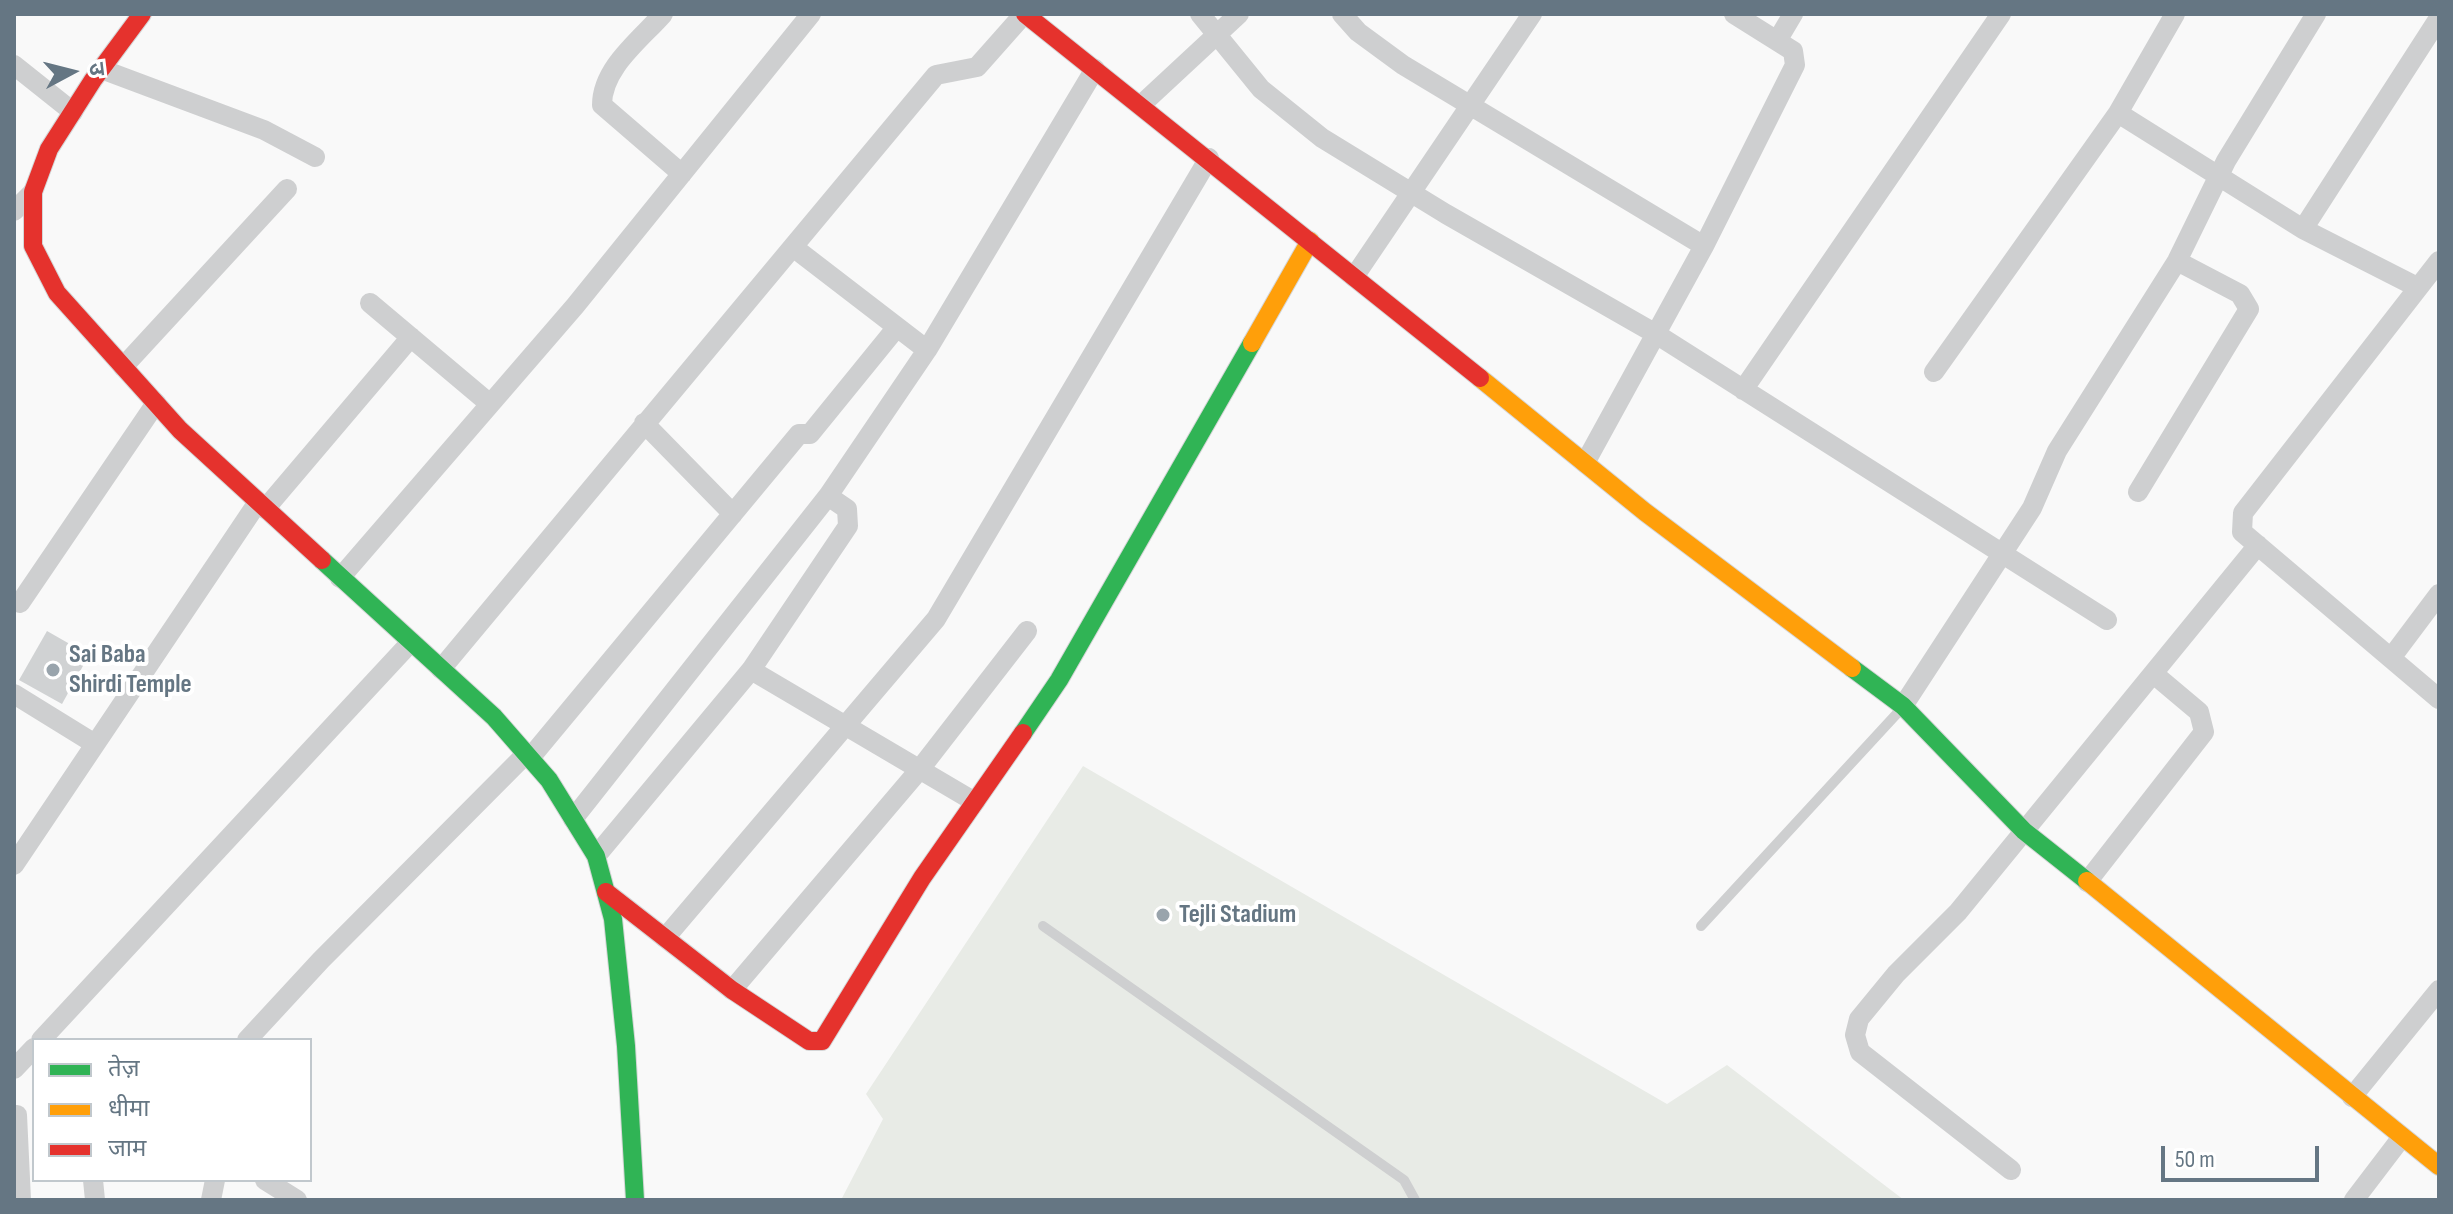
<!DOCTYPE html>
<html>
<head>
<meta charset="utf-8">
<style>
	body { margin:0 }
	#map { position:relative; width:2453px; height:1214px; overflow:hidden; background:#f9f9f9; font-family:"Sofia Sans Condensed","Noto Sans Devanagari",sans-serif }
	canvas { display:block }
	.frame { position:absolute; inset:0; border:16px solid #657683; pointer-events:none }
	.legend { position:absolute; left:32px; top:1038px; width:280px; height:144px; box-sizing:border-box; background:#fff; border:2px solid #c1c8cd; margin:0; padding:10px 14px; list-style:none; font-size:24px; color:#657683 }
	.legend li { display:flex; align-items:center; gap:16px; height:40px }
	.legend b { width:40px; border:2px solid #c1c8cd }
	.north { position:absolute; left:32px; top:32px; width:80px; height:80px; -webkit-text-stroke:6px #fff; paint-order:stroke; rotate:83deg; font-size:22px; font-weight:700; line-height:32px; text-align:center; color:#657683 }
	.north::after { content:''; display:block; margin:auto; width:28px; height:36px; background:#657683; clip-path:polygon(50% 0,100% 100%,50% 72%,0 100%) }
	.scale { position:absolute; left:2161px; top:1146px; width:158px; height:36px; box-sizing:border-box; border:4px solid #657683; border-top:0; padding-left:10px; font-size:24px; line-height:28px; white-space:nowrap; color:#657683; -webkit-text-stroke:6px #fff; paint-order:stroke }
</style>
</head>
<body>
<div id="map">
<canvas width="2453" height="1214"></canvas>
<div class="frame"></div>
<ul class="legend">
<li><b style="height:10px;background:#30b455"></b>तेज़</li>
<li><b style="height:10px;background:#ff9f0a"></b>धीमा</li>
<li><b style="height:10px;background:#e5322d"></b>जाम</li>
</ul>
<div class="north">उ</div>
<div class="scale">50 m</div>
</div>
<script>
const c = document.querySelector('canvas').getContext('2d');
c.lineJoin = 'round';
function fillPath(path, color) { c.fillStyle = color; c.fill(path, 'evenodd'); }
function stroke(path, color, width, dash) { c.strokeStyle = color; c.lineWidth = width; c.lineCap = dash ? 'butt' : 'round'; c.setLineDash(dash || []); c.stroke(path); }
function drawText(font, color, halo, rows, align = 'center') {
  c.font = font + ' "Sofia Sans Condensed",sans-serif'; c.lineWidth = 8; c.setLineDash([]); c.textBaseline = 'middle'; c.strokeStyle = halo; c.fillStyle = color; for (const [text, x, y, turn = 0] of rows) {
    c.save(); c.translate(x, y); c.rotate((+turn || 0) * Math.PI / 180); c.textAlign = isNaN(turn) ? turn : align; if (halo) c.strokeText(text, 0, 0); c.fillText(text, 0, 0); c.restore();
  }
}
const green = new Path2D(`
	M 1083,766 L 1667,1104 L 1727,1065 L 1904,1200 L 841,1200 L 883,1119 L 866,1094 Z`);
const building = new Path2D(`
	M 47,631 L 89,655 L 62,704 L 19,680 Z`);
const lane = new Path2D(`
	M 1043,926 L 1404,1180 L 1415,1200
	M 1701,926 L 1903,707`);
const street = new Path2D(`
	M 663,14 C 640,40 602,68 602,105 L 682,174
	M 1200,14 L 1261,89 L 1322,138 L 1446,214 L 1656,334 L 2107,620
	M 1342,14 L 1358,32 L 1403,65 L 1704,246
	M 1777,41 L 1793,14
	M 14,65 L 73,112
	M 101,69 L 264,130 L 315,157
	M 1141,105 L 1239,14
	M 2118,113 L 2303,229 L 2417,287
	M 14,211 L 33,192
	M 2303,229 L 2439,18
	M 793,247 L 927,350
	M 2439,261 L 2243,513 L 2242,532 L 2439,699
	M 1354,277 L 1532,14
	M 370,303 L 490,404
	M 123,367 L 287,189
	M 1934,372 L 2118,113 L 2175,14
	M 1743,390 L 2001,14
	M 644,423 L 733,514
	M 1585,463 L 1704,246 L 1795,65 L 1793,51 L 1734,14
	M 2138,492 L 2249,309 L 2240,294 L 2177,261
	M 265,509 L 411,337
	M 340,578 L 575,306 L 811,14
	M 20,603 L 156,403
	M 2391,658 L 2439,594
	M 441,669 L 936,75 L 977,67 L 1024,14
	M 751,670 L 975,802
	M 14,694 L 95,744
	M 1903,706 L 2032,508 L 2057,451 L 2177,261 L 2226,161 L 2316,14
	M 530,758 L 799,434 L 810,434 L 897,327
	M 573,819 L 828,496 L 927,350 L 1095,69
	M 596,856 L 751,670 L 848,526 L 847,509 L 828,496
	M 14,865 L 258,502
	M 2087,882 L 2204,732 L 2199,712 L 2155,675
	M 665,938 L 936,619 L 1209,158
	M 732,990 L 920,769 L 1027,631
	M 41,1040 L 411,642
	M 247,1040 L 321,960 L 526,754
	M 14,1069 L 34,1048
	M 2352,1097 L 2439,990
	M 17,1115 L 21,1200
	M 2011,1170 L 1860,1052 L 1855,1035 L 1859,1019 L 1896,974 L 1958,912 L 2258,545
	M 93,1180 L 95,1200
	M 265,1180 L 297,1200
	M 211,1200 L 215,1180
	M 2354,1200 L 2402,1137`);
const fast = new Path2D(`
	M 322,560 L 494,717 L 549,780 L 596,856 L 613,919 L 626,1046 L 635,1200
	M 1852,668 L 1903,706 L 2024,831 L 2087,881
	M 1023,733 L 1059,680 L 1252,343`);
const slow = new Path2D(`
	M 1252,343 L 1310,241
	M 1480,378 L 1645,512 L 1852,668
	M 2087,881 L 2439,1166`);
const jam = new Path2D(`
	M 142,14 L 93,80 L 49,149 L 33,192 L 33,246 L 57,293 L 180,430 L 322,560
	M 1025,14 L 1480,378
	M 606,892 L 732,990 L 809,1041 L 822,1041 L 922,878 L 1023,733`);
const markers = [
	[53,670,8,"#99a4ac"],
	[1163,915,8,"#99a4ac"]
];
const poiNames = [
	["Sai Baba",69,655],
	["Shirdi Temple",69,685],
	["Tejli Stadium",1179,915]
];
fillPath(green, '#e8ebe6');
fillPath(building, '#d0d2d3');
stroke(fast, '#d5d6d7', 20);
stroke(slow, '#d5d6d7', 20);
stroke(jam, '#d5d6d7', 20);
stroke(lane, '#cecfd0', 10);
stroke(street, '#cecfd0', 20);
stroke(fast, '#30b455', 18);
stroke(slow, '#ff9f0a', 18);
stroke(jam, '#e5322d', 18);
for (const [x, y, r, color] of markers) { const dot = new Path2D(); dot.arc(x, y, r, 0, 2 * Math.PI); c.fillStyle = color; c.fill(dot); stroke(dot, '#fff', 3); }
drawText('bold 26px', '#657683', '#fff', poiNames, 'left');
</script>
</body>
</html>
